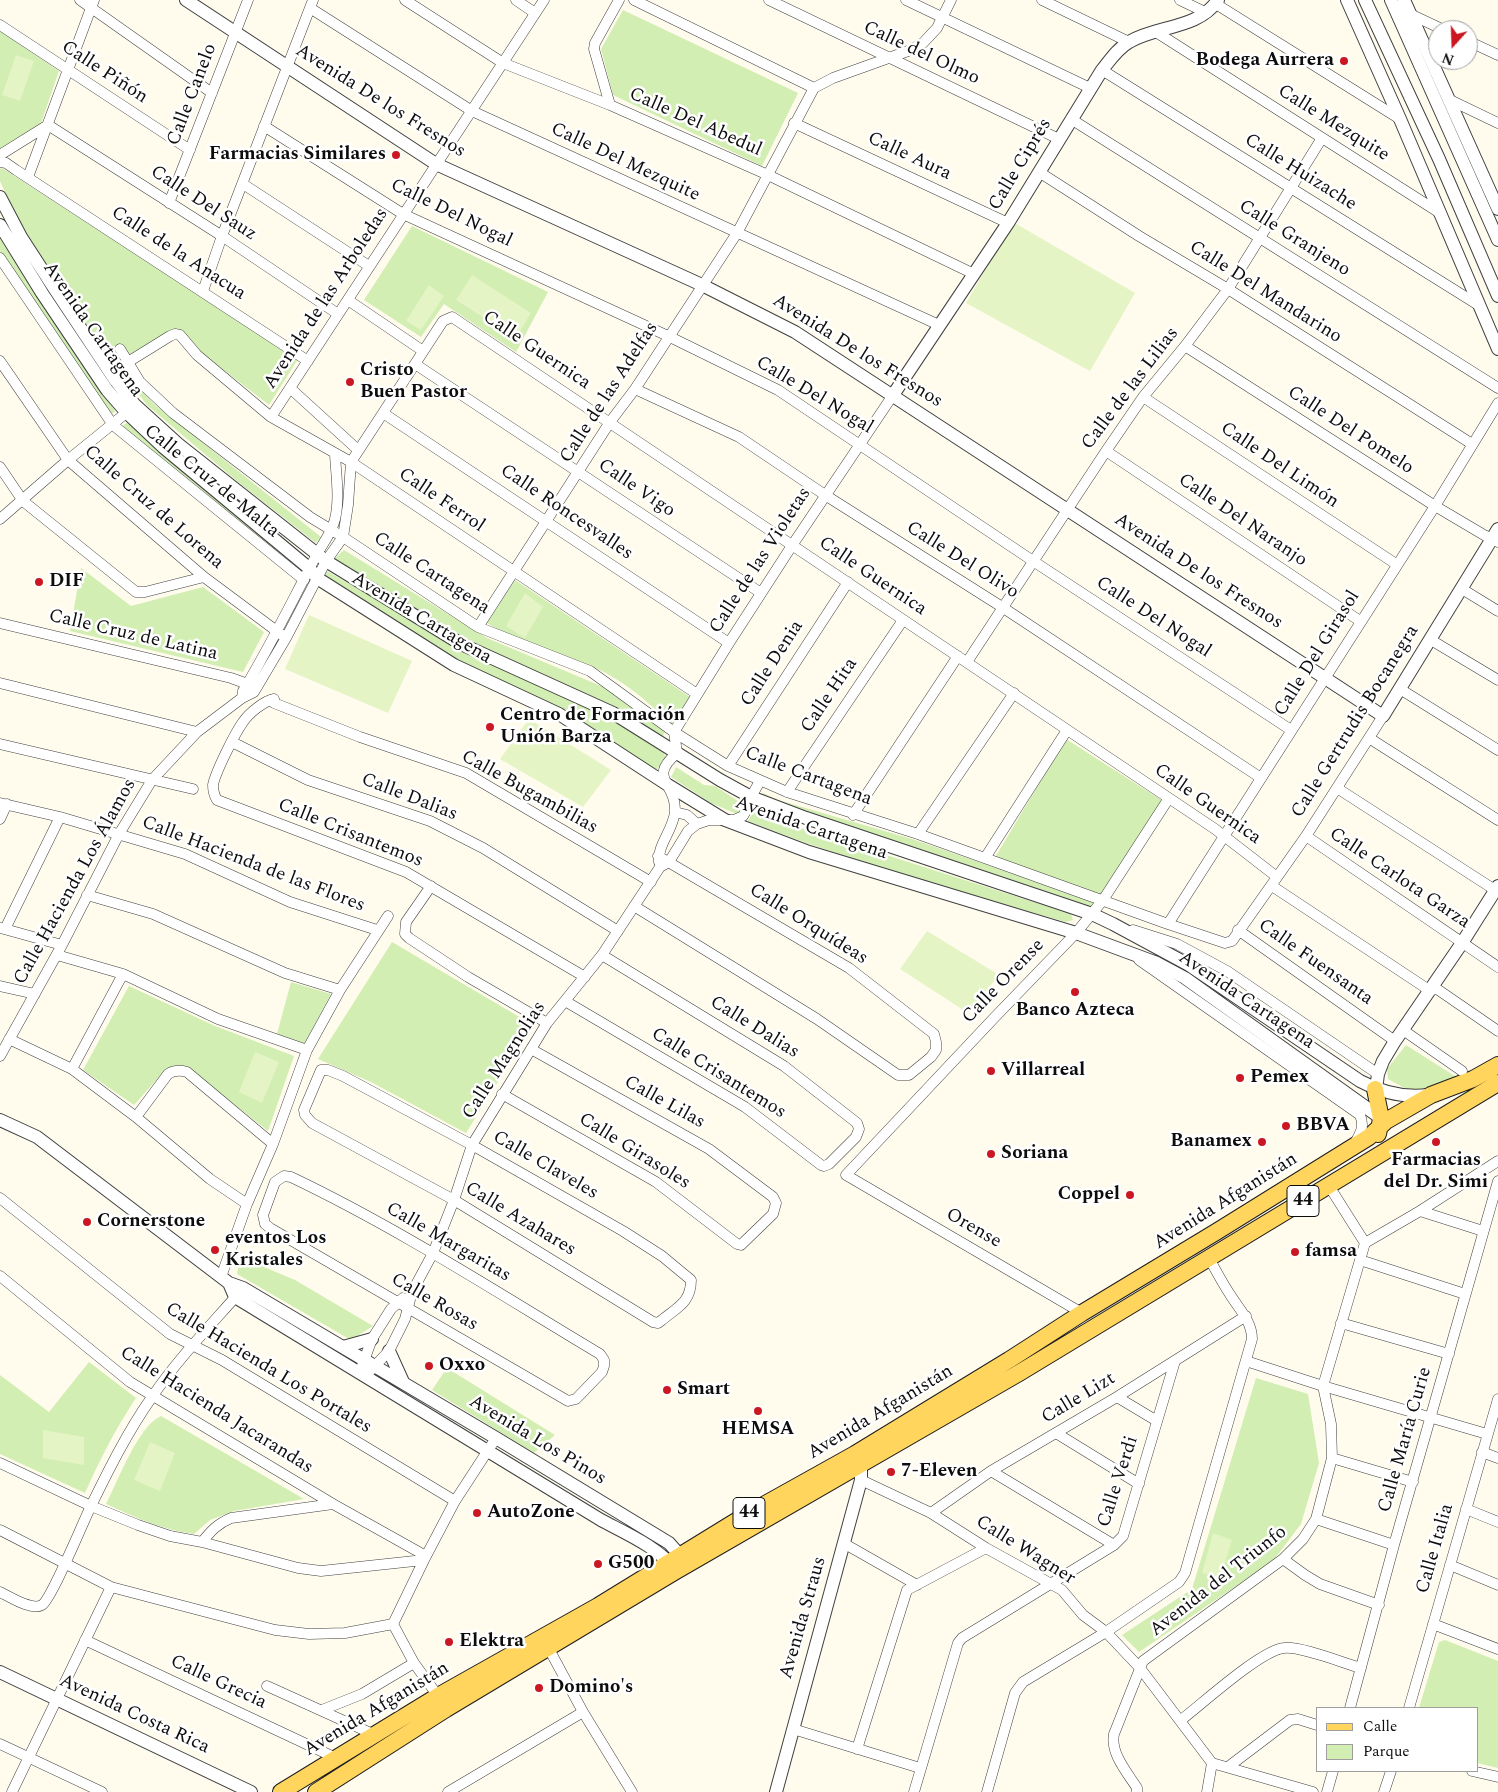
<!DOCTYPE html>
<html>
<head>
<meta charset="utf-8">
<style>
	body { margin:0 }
	#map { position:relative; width:1498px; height:1792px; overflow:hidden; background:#fffbed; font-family:Spectral,serif }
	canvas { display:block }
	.legend { position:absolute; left:1316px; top:1707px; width:162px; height:65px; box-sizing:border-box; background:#fff; border:1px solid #9e9e9e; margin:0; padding:6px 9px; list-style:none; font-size:15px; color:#0d0d0d }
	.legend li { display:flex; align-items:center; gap:10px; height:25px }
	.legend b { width:25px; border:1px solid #9e9e9e }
	.north { position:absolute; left:1428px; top:20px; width:50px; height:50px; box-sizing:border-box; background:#fff; border:1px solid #9e9e9e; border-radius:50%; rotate:200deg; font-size:14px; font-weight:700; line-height:20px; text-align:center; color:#0d0d0d }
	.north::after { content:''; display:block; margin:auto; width:18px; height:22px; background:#cb1722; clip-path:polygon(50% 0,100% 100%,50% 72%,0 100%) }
</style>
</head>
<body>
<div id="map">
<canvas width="1498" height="1792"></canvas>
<ul class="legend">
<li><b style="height:6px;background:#ffd55d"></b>Calle</li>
<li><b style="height:14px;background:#d2eeb2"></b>Parque</li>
</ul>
<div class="north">N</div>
</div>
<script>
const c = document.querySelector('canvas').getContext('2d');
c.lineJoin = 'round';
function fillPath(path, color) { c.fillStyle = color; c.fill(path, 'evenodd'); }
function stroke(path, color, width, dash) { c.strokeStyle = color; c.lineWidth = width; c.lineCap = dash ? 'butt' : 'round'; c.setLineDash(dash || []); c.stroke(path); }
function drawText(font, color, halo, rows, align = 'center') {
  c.font = font + ' Spectral,serif'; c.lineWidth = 5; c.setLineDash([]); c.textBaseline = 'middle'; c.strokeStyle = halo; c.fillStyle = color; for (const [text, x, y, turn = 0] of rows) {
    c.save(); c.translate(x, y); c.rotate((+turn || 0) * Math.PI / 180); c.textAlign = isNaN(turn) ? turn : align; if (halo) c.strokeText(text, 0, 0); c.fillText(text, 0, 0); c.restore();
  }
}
const green = new Path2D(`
	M 623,10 L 798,93 L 762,166 L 613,95 L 601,49 Z
	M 0,31 L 59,71 L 40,126 L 0,150 Z
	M 2,168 L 298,359 L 269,405 L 203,354 L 177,328 L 128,355 L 121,343 L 107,354 L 38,254 L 9,201 L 0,181 L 0,169 Z
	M 412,226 L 548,292 L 516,352 L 444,304 L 421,337 L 364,300 Z
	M 0,234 L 41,302 L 115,411 L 110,416 L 0,251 Z
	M 114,352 L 138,387 L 154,404 L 321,537 L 316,543 L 238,482 L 148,406 L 108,356 Z
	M 129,422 L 305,571 L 302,575 L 129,435 L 123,425 Z
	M 344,550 L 487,638 L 608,689 L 665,732 L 661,740 L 464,641 L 333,560 Z
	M 81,568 L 131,606 L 203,587 L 264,632 L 243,672 L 70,631 Z
	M 327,571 L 358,589 L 607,716 L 663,752 L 667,759 L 657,769 L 651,769 L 455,660 L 323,575 Z
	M 515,580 L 690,697 L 672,726 C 651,703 612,670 582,664 L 499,630 L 487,623 Z
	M 1066,739 L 1163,801 L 1102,898 L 994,859 Z
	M 676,767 L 704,785 L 715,786 L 738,801 L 742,809 L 737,814 L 711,803 L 671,777 Z
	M 763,793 L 778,800 L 912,839 L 1094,902 L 1090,908 L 758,798 Z
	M 752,808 L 786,823 L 1071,914 L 1073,920 L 1066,922 C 959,891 851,862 748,821 L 752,814 Z
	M 392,942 L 533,1025 L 466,1133 L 371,1082 L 318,1059 Z
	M 291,982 L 331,994 L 304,1044 L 277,1034 Z
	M 129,986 L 215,1026 L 294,1056 L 268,1131 L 187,1067 L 177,1065 L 166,1069 L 134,1105 L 83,1070 Z
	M 1406,1045 L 1461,1080 L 1415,1094 L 1388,1079 L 1387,1069 Z
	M 240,1257 L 295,1280 L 373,1326 L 351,1340 L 237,1274 Z
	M 89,1362 L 136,1398 C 116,1428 100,1459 85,1493 L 0,1454 L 0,1375 L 49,1412 Z
	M 447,1368 L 555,1435 L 534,1453 L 432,1390 Z
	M 1256,1378 L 1308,1394 L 1319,1463 L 1301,1524 L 1273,1561 L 1139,1652 L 1122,1635 L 1192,1589 Z
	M 161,1416 L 304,1499 L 234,1511 L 210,1520 L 194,1534 C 163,1530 134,1517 106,1504 C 118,1481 138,1426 161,1416 Z
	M 1445,1640 L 1498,1661 L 1498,1768 L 1477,1763 L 1477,1708 L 1419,1708 L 1439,1642 Z`);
const pitch = new Path2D(`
	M 16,55 L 34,61 L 20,101 L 2,95 Z
	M 1013,222 L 1135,293 L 1090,371 L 966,303 Z
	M 472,275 L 531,313 L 516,338 L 456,300 Z
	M 429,285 L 444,296 L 421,330 L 406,321 Z
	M 525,593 L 543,607 L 525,638 L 506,626 Z
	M 309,615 L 412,661 L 388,713 L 285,669 Z
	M 529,719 L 611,770 L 583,807 L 500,759 Z
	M 927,931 L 999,975 L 968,1013 L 900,969 Z
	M 255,1052 L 279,1062 L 262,1103 L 239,1092 Z
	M 43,1430 L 84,1437 L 84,1465 L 43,1458 Z
	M 150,1442 L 175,1453 L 160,1491 L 134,1480 Z
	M 1213,1533 L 1232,1540 L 1220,1579 L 1202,1573 Z`);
const minor = new Path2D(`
	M 80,0 L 212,93
	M 405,0 L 503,63 L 610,105 L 768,175 L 974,274
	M 516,0 L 535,13
	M 634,0 L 814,88
	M 769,0 L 1059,139
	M 906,0 L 1090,88
	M 1042,0 L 1129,42
	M 1180,0 L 1207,13
	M 1216,4 L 1400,119
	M 310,8 L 472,111 L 939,325
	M 1410,14 L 1444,30
	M 0,25 L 190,150
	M 1156,32 L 1440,213
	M 1468,41 L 1498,55
	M 1102,70 L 1480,306
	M 1450,100 L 1498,123
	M 610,105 L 594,49 L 595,43 L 619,0
	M 1071,119 L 1498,388
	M 794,123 L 1008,223
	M 264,126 L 403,214 L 668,336 L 778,390 L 1033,561 L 1291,730
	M 0,155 L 48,125 L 222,236 L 338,314
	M 0,162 L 6,163 L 16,170 L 308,361
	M 1039,172 L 1139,236 L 1228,289 L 1472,444
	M 28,177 L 94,0
	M 243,184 L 369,266
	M 169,203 L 248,0
	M 0,258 L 113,425 L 304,580
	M 203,291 L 222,236 L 313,0
	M 348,300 L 423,351
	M 1185,346 L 1435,506 L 1484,535 L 1498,542
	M 120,349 L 140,382 L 173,413 L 310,517 L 343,537 L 478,627 L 590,671 L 674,732 L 728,766 L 787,792 L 918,834 L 1168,924 L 1225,943 L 1232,941 L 1306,836 L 1383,716
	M 0,361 L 68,460 L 204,577 L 286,638
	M 128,362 L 170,336 L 175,334 L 180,335 L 197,355 L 271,417 L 351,462 L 697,694
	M 415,364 L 761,593
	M 290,388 L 358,450
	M 635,389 L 739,437 L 825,495 L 1002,607 L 1261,778
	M 1143,397 L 1396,564
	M 383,413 L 729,643
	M 271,417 L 544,0
	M 1106,451 L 1360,621
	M 0,467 L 23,501 L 136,592 L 145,592 L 204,577
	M 0,519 L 68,460 L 131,409
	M 1462,589 L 1498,611
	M 0,623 L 231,678 L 242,682 L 252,690
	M 478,627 L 610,422 L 635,389 L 737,233 L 814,88 L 833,78 L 908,51 L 923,43 L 937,28 L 951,0
	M 1431,640 L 1498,680
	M 967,662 L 1106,451 L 1143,397 L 1185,346 L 1228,289 L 1322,138
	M 0,683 L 197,732
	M 1400,689 L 1498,750
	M 242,698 L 243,691 C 270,647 292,601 316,556 C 322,544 332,533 335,519 C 340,498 336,475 335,454
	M 1369,738 L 1498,820
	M 232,742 L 308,780 L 430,821 L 483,848 L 618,931
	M 0,744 L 193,789
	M 728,766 L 848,582
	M 1337,788 L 1495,890
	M 787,792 L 903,620
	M 0,803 L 60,817 L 185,854 L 290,902 L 377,930
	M 675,812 L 687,815 L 697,824
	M 853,815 L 958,656
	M 0,819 L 7,804
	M 918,834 L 1014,693
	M 1306,836 L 1498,967
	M 985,858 L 1067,730
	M 659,862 C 657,845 674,829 675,811 C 676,782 647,779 677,753 L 674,732 L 729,643 L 793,544 L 893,395
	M 431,886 L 406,922 L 405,934 L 409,938 L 468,977 L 547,1023
	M 1272,886 L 1429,990 L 1437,989 L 1498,1031
	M 87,895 L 153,914 L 285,973 L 340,990
	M 634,906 L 817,1019 L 898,1075 L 909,1075 L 931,1057 L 936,1050 L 936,1042 L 934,1034 L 849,968 L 658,856
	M 1168,924 L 1435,506 L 1498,403
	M 1,928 L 62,945
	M 5,929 L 60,817
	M 1133,930 L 1177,944 L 1227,971 L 1378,1074
	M 1238,930 L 1395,1041
	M 57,955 L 123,974 L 218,1019 L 307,1050
	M 1139,960 L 1360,1115 C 1365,1128 1360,1133 1354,1145
	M 585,977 L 406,872 L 217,800 C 214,795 213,791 213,785 C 215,773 235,733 243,722 C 249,713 264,701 274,699 L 274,703 L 360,737 L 466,773 L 651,882
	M 0,986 L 35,994
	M 565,1001 L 745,1107 L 821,1165 L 824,1166 L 829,1164 L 856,1137 L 859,1129 L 857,1123 L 784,1066 L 602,955
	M 1403,1030 L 1462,1071
	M 9,1039 L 72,1069 L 136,1117 L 210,1179 L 247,1204
	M 0,1056 L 62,945 L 119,834 L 152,780 L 197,732 L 242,698 L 254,692 L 286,638 L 326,561 L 343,537 L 348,505 L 351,462 L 443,321 L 452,317 L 1215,829 L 1277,877
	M 72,1069 L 123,974
	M 321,1070 L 328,1070 L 343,1076 L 472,1145 L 623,1231 L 662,1256 L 691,1280 C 691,1302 678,1307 662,1320 L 658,1323 L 653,1322 L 454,1200 L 312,1123 L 305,1115 L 304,1110 Z
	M 502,1094 L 656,1182 L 737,1244 L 741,1245 L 744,1242 L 773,1214 L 776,1203 L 773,1197 L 709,1149 L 531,1049
	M 136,1117 L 168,1074 C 174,1070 180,1070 187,1072 L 273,1144
	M 284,1176 L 291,1177 C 398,1228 498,1293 600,1354 L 604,1360 L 604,1366 L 602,1372 L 576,1399 L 568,1401 L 270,1228 L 265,1224 L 263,1215 L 275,1182 Z
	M 1329,1186 L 1365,1243
	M 0,1198 L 170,1334 L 222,1360 L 455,1501
	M 1420,1211 L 1483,1231
	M 1365,1243 L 1420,1211 L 1498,1161
	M 1360,1260 L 1465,1294
	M 0,1276 L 130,1382 L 333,1504 L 426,1556
	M 221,1277 L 247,1204 L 273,1144 L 307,1050 L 340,990 L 388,916
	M 1082,1313 L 846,1175 L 994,1018 L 1076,933 L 1103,900 L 1169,798
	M 1341,1323 L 1449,1354
	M 1246,1361 L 1323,1386 L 1487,1434
	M 362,1366 L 372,1339 L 391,1309 L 403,1298
	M 370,1371 L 389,1351 L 405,1319 L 412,1292 L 433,1253 L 454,1200 L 472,1145 L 547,1023 L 602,955 L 660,867 L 669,862 L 688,831 L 697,824 L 709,820 L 734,820 L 743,816 L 748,807 L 751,797 L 760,781
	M 1117,1397 L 1157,1421
	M 1056,1433 L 1139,1484
	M 1482,1452 L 1498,1458
	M 1332,1458 L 1413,1482
	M 0,1463 L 91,1506 L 138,1525 L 170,1536 L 202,1542 L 298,1568 L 321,1571 L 424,1560
	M 991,1471 L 1114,1545
	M 861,1480 L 931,1513 L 986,1548 L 1062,1590 L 1083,1615 L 1106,1632 L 1140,1668 L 1212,1763 L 1313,1792
	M 1466,1509 L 1498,1522
	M 931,1513 L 991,1471 L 1117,1397 L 1246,1316
	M 1316,1519 L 1394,1545
	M 0,1530 L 111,1587 L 275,1630 L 309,1634 L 345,1633 L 393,1624
	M 202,1542 C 211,1531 217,1524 231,1518 L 333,1504
	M 845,1544 L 917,1585
	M 1283,1559 L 1305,1575 L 1320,1584 L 1379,1605
	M 1450,1565 L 1498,1585
	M 0,1592 C 10,1597 32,1611 42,1605 C 52,1598 83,1522 91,1506 C 109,1469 128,1431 152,1397 C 177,1360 209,1327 239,1293
	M 1433,1624 L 1498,1649
	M 85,1640 L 336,1758
	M 549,1649 L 583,1712 L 632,1792
	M 267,1686 L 375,1735
	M 438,1696 L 414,1663 L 393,1624 L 424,1560 L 455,1501 L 496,1438
	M 1350,1708 L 1394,1545 L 1498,1181
	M 1409,1708 L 1498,1399
	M 322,1710 L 362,1694 L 414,1663
	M 1181,1720 C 1202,1704 1261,1650 1284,1648 C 1301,1646 1343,1663 1361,1668
	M 793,1729 L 920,1768
	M 0,1744 L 102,1792
	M 857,1749 L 907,1590 L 986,1548
	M 1228,1767 L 1290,1720 L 1298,1719 L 1317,1725
	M 1472,1771 L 1498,1777
	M 12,1792 L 111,1587
	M 448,1792 L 583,1712
	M 914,1792 L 958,1643 L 962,1638 L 1114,1545 L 1123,1536 L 1175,1361
	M 987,1792 L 1015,1693 L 1023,1682 L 1106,1632 L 1179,1582 L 1185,1573 L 1252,1339 C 1252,1322 1240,1310 1231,1296 C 1223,1284 1216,1271 1209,1258
	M 1137,1792 L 1137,1788 C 1127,1772 1110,1753 1114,1734 L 1143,1661 L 1283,1559 L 1303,1539 L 1316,1519 L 1332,1458 L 1331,1424 L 1323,1386 L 1365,1243
	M 1207,1792 L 1212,1763
	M 1327,1792 L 1333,1771
	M 1384,1792 L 1391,1771`);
const tertiary = new Path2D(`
	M 186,0 L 436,164 L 702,285 L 795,332 L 1383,716 L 1498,529
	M 1347,0 L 1400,119 L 1498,349
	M 1365,0 L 1439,159 L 1498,296
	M 1391,0 L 1498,240
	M 1404,0 L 1498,209
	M 0,197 L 21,237 L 54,288 L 115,380 L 135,405 L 178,444 L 326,561 L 461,644 L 613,713 L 720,780 L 751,797 L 806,818 L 1092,914 L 1113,924 L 1189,965 L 1360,1081 C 1381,1092 1404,1098 1428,1095
	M 0,225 L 42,293 L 107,390 L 127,413 L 163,447 L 310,569 L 317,578 L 454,665 L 559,714 L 668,785 L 725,820 L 809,852 L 1076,933 L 1157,963 L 1185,978 L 1385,1121
	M 893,395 L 1008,223 L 1102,70 C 1110,60 1118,48 1129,42 C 1157,25 1197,30 1218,0
	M 1375,1097 L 1378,1074 L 1383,1061 L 1395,1041 L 1462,943 L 1498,886
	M 0,1120 L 37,1137 L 229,1283 L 243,1288 L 496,1438 L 669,1543 L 685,1561
	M 229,1283 L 235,1297 L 601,1520 C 623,1532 660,1548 674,1569
	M 343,1347 L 372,1339
	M 389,1351 L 403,1382
	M 0,1672 L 251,1792
	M 776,1792 L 861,1480 L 861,1466 L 857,1457`);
const primary = new Path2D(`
	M 1375,1089 L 1381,1119 L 1378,1134
	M 281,1792 L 438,1696 L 598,1606 L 751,1512 L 855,1454 L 1009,1360 L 1082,1313 L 1216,1232 L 1348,1150 L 1369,1137 L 1386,1121 L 1431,1095 L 1473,1079 L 1498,1065
	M 316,1792 L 446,1709 L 676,1571 L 1019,1373 L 1498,1083`);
const markers = [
	[1344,61,5,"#cb1722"],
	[396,155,5,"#cb1722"],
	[350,382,5,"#cb1722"],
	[39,582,5,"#cb1722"],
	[490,727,5,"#cb1722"],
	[1075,992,5,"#cb1722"],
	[991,1071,5,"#cb1722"],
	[1240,1078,5,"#cb1722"],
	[1286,1126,5,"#cb1722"],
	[1262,1142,5,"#cb1722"],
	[1436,1142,5,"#cb1722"],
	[991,1154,5,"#cb1722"],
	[1130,1195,5,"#cb1722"],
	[87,1222,5,"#cb1722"],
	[215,1250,5,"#cb1722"],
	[1295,1252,5,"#cb1722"],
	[429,1366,5,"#cb1722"],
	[667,1390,5,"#cb1722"],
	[758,1411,5,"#cb1722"],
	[891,1472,5,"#cb1722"],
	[477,1513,5,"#cb1722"],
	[598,1564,5,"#cb1722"],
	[449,1642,5,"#cb1722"],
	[539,1688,5,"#cb1722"]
];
const shields = [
	[1303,1201,32],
	[749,1513,32]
];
const shieldNames = [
	["44",1303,1201],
	["44",749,1513]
];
const streetNames = [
	["Calle del Olmo",921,54,25],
	["Calle Piñón",104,73,33],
	["Calle Canelo",193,95,-69],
	["Avenida De los Fresnos",380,102,32],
	["Calle Del Abedul",695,123,24],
	["Calle Mezquite",1333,124,32],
	["Calle Aura",909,157,25],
	["Calle Del Mezquite",625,163,25],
	["Calle Ciprés",1021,165,-59],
	["Calle Huizache",1300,173,32],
	["Calle Del Sauz",203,204,33],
	["Calle Del Nogal",451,214,26],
	["Calle Granjeno",1294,239,32],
	["Calle de la Anacua",178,254,33],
	["Calle Del Mandarino",1265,293,32],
	["Avenida de las Arboledas",327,299,-57],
	["Avenida Cartagena",92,330,55],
	["Calle Guernica",536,351,34],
	["Avenida De los Fresnos",857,352,32],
	["Calle de las Lilias",1131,389,-53],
	["Calle de las Adelfas",610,393,-57],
	["Calle Del Nogal",814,396,31],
	["Calle Del Pomelo",1350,431,33],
	["Calle Del Limón",1279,466,34],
	["Calle Cruz de Malta",211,482,39],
	["Calle Vigo",636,489,34],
	["Calle Ferrol",441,501,34],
	["Calle Cruz de Lorena",153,508,41],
	["Calle Roncesvalles",566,513,34],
	["Calle Del Naranjo",1242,521,34],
	["Calle de las Violetas",761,561,-57],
	["Calle Del Olivo",962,561,32],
	["Avenida De los Fresnos",1198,572,33],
	["Calle Cartagena",431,574,33],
	["Calle Guernica",872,577,34],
	["Calle Del Nogal",1153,618,33],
	["Avenida Cartagena",421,619,31],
	["Calle Cruz de Latina",133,636,13],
	["Calle Del Girasol",1318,654,-58],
	["Calle Denia",773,664,-57],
	["Calle Hita",830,696,-56],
	["Calle Gertrudis Bocanegra",1356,722,-58],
	["Calle Cartagena",808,777,21],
	["Calle Bugambilias",529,793,29],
	["Calle Dalias",409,798,21],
	["Calle Guernica",1207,805,35],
	["Avenida Cartagena",811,829,19],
	["Calle Crisantemos",350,834,22],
	["Calle Hacienda de las Flores",253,865,21],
	["Calle Carlota Garza",1399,879,34],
	["Calle Hacienda Los Álamos",76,882,-61],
	["Calle Orquídeas",808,925,32],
	["Calle Fuensanta",1315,963,35],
	["Calle Orense",1004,982,-46],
	["Avenida Cartagena",1246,1001,34],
	["Calle Dalias",754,1028,32],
	["Calle Magnolias",505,1061,-57],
	["Calle Crisantemos",718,1074,32],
	["Calle Lilas",664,1103,29],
	["Calle Girasoles",634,1152,32],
	["Calle Claveles",545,1166,30],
	["Avenida Afganistán",1226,1202,-32],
	["Calle Azahares",520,1220,31],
	["Orense",973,1229,30],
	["Calle Margaritas",448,1243,30],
	["Calle Rosas",434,1303,30],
	["Calle Hacienda Los Portales",268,1369,31],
	["Calle Lizt",1079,1399,-31],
	["Calle Hacienda Jacarandas",216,1411,32],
	["Avenida Afganistán",881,1413,-31],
	["Calle María Curie",1406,1440,-74],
	["Avenida Los Pinos",537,1441,31],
	["Calle Verdi",1119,1482,-72],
	["Calle Italia",1436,1549,-74],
	["Calle Wagner",1025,1551,32],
	["Avenida del Triunfo",1219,1582,-38],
	["Avenida Straus",804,1618,-74],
	["Calle Grecia",218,1683,25],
	["Avenida Afganistán",377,1710,-31],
	["Avenida Costa Rica",134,1715,25]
];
const poiNames = [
	["Bodega Aurrera",1334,61,"right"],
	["Farmacias Similares",386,155,"right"],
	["Cristo",360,371],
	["Buen Pastor",360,393],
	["DIF",49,582],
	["Centro de Formación",500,716],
	["Unión Barza",500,738],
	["Banco Azteca",1075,1011,"center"],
	["Villarreal",1001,1071],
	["Pemex",1250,1078],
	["BBVA",1296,1126],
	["Banamex",1252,1142,"right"],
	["Soriana",1001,1154],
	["Farmacias",1436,1161,"center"],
	["del Dr. Simi",1436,1183,"center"],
	["Coppel",1120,1195,"right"],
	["Cornerstone",97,1222],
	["eventos Los",225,1239],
	["Kristales",225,1261],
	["famsa",1305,1252],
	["Oxxo",439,1366],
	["Smart",677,1390],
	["HEMSA",758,1430,"center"],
	["7-Eleven",901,1472],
	["AutoZone",487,1513],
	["G500",608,1564],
	["Elektra",459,1642],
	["Domino's",549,1688]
];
fillPath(green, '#d2eeb2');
fillPath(pitch, '#e4f4c5');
stroke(minor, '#404040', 11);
stroke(tertiary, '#404040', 14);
stroke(primary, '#1e1e1e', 18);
stroke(minor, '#fff', 10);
stroke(tertiary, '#fff', 12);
stroke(primary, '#ffd55d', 16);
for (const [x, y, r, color] of markers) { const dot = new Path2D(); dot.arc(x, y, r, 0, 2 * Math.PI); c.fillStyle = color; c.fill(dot); stroke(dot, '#fff', 2); }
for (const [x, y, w] of shields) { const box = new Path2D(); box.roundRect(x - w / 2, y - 15.5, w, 31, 4); c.fillStyle = '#fff'; c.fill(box); stroke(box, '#0d0d0d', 1); }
drawText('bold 18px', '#0d0d0d', null, shieldNames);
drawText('19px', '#0d0d0d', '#fff', streetNames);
drawText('bold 19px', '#0d0d0d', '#fff', poiNames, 'left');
</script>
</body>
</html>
